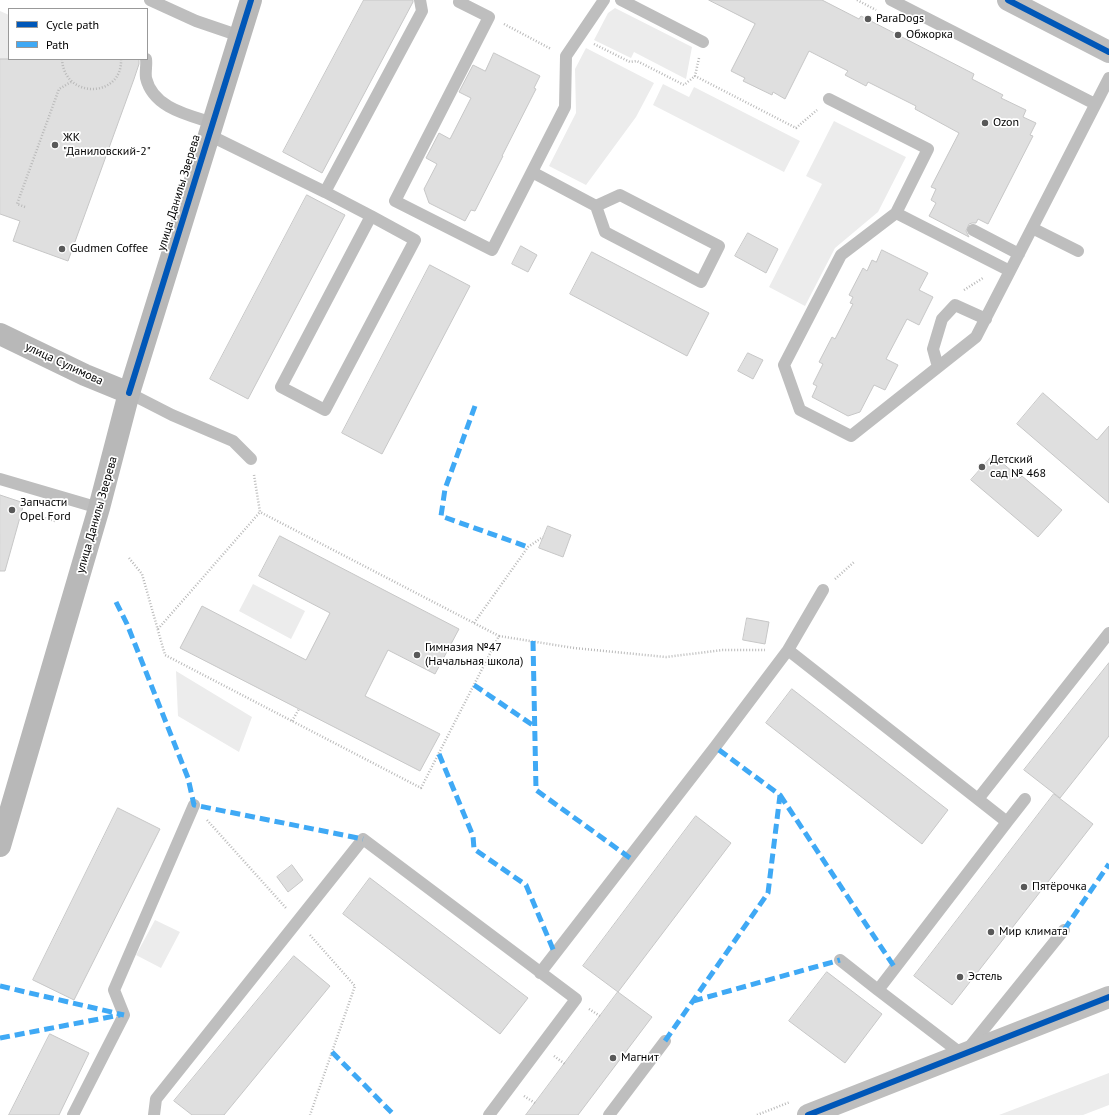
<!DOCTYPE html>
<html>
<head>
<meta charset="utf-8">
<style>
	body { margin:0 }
	#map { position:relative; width:1109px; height:1115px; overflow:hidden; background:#fff; font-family:"PT Sans",sans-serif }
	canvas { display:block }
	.legend { position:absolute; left:8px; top:8px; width:140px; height:52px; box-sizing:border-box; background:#fff; border:1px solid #999; margin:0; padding:5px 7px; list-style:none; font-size:12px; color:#000 }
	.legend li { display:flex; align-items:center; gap:8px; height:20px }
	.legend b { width:20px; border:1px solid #999 }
</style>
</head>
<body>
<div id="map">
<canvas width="1109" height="1115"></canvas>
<ul class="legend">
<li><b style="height:5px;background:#0057b8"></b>Cycle path</li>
<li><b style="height:5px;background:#3fa9f5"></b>Path</li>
</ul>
</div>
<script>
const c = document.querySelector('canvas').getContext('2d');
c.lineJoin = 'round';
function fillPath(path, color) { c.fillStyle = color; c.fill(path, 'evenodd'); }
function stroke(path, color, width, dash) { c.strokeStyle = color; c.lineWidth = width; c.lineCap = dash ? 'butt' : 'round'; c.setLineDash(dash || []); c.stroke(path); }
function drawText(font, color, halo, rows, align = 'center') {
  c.font = font + ' "PT Sans",sans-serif'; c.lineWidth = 3.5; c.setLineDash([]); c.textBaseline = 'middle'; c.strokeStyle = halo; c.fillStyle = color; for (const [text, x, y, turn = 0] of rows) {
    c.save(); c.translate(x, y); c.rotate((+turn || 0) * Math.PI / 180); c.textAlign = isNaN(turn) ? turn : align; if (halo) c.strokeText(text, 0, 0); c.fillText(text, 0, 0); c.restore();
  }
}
const green = new Path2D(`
	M 615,8 L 692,47 L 686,79 L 634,52 L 631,58 L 594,40 L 608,13 Z
	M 0,11 L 9,15 L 9,59 L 0,75 Z
	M 586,48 L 654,83 L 636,117 L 586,185 L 549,166 L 576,113 L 575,69 Z
	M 663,84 L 689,97 L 694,87 L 800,141 L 784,172 L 653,105 Z
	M 834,121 L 906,157 L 878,212 L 835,248 L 805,306 L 769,287 L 822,184 L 806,176 Z
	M 253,584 L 305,611 L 291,639 L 239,611 Z
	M 176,671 L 252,717 L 239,752 L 178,716 Z
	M 155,920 L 180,932 L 161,968 L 136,955 Z
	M 1109,1073 L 1109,1105 L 1083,1115 L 999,1115 Z`);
const building = new Path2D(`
	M 364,0 L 413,0 L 413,2 L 322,173 L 283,152 Z
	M 709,0 L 822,0 L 859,19 L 861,16 L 974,74 L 972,79 L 1003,95 L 1001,98 L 1026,110 L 1023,117 L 1036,123 L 1030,135 L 1033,136 L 988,224 L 978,219 L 976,223 L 972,223 L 969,224 L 966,231 L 969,237 L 929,216 L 936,203 L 931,200 L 936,189 L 931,187 L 959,133 L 915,109 L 916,106 L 868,82 L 866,86 L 845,75 L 848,71 L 809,51 L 785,99 L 773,92 L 772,95 L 743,81 L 745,78 L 731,71 L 755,24 Z
	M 494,53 L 540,76 L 534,88 L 536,89 L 502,156 L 503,156 L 475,211 L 471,210 L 465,221 L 429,203 L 424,189 L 437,164 L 426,158 L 439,133 L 450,139 L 471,98 L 459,92 L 473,65 L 485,71 Z
	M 0,59 L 139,59 L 139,64 L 134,79 L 68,261 L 13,241 L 20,221 L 0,214 Z
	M 307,195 L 345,215 L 248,399 L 210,379 Z
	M 748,233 L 778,249 L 766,273 L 735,256 Z
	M 521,246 L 537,255 L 528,272 L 512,264 Z
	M 882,250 L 928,273 L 919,290 L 933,297 L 919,325 L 907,319 L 886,359 L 898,365 L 885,390 L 874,385 L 860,412 L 848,416 L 812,397 L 817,386 L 813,384 L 823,364 L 819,362 L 832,337 L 835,339 L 853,304 L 850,303 L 853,297 L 849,295 L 863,268 L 867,271 L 872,260 L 876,262 Z
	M 592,252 L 709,313 L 687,356 L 570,294 Z
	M 430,265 L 470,286 L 382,454 L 342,433 Z
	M 748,353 L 763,360 L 753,379 L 738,371 Z
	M 1043,393 L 1097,440 L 1109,426 L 1109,503 L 1017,424 Z
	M 993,455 L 1020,478 L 1022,476 L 1062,510 L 1038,537 L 971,480 Z
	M 0,495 L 24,503 L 5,571 L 0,571 Z
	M 548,526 L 571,535 L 563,557 L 539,548 Z
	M 280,536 L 459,629 L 435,674 L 388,650 L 365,696 L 440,734 L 420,771 L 180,648 L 202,606 L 306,660 L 330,613 L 259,576 Z
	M 747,618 L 769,622 L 765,644 L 743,640 Z
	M 1109,663 L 1109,736 L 1060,798 L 1024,770 Z
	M 792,689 L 948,810 L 922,844 L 766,723 Z
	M 1054,794 L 1093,824 L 952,1005 L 914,976 Z
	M 118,808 L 160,829 L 74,1000 L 33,980 Z
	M 696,816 L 731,843 L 618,992 L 583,966 Z
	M 292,865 L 303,880 L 288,892 L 277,877 Z
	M 370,878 L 528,998 L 500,1034 L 343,914 Z
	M 294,956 L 330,986 L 224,1115 L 192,1115 L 174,1101 Z
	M 827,972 L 882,1014 L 845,1063 L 789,1021 Z
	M 618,992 L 652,1017 L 578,1115 L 526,1115 Z
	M 50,1034 L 89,1053 L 59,1115 L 9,1115 Z`);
const path = new Path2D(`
	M 857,0 L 876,10
	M 504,24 L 551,49
	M 594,44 L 630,62 L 637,61 L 684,85 L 695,76
	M 699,58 L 695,76 L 796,128 L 817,110
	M 62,59 C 64,100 123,98 121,59
	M 25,207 L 17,204 L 59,89 L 71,82
	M 964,290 L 983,278
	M 22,512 L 55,521
	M 129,558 L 142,574 L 165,655 L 421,788 L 499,636 L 260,512 L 254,475
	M 835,579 L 854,562
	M 474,623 L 528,547 L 543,537
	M 158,629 L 260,512
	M 499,636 L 574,648 L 666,657 L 723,650 L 765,650
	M 292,721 L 299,709
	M 207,820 L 286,908
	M 310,935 L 355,986 L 310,1115
	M 589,1009 L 600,1016
	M 554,1056 L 565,1064
	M 524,1096 L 535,1103
	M 757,1115 L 790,1102`);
const lane = new Path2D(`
	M 150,0 L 196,21 L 240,36
	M 460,0 L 459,2 L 489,17 L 395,201 L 492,250 L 565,107 L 566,56 L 604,0
	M 621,0 L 703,42
	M 891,0 L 1095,104
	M 146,59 C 147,65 145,71 146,78 C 153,108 188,115 213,123
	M 829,99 L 928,149 L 896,213 L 1010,271 L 1109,78
	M 209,135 L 325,192 L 422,11 L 420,0
	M 532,172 L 596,206 L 620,195 L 719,246 L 701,282 L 605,232 L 596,206
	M 325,192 L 371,216 L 281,387 L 325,410 L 415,240 L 371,216
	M 896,213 L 841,255 L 784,365 L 800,410 L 851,436 L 976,337 L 1010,271
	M 1032,228 L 1078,251
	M 973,230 L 1019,254
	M 938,367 L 933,349 L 942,319 L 955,305 L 986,319
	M 129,393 L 172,415 L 233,441 L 251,459
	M 0,479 L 99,508
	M 788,650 L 823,590
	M 978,799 L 1109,633
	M 1007,822 L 1025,799
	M 840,960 L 878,990
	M 540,973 L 715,747 L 788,650 L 1007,822 L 878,990 L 963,1055 L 1064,930
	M 73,1115 L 124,1015 L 114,990 L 194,805
	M 154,1115 L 156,1099 L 363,839 L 576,999 L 489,1115
	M 609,1115 L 665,1041`);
const street = new Path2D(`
	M 1008,0 L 1109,52
	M 808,1115 L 1109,997`);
const secondary = new Path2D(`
	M 0,334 L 85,375 L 129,393
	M 0,846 L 99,508 L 129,393 L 251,0`);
const quiet = new Path2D(`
	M 475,406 L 445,489 L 441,516 L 528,547
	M 116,602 L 127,624 L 188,778 L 194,805 L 363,839
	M 533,641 L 536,790 L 630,858
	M 474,685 L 534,726
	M 439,754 L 473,836 L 474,849 L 526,885 L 555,954
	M 780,795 L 895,968
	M 1064,930 L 1109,864
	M 0,986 L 124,1015
	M 693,1001 L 840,960
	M 0,1038 L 120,1015
	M 665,1041 L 768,893 L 780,795 L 715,747
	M 332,1052 L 394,1115`);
const cycleway = new Path2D(`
	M 1008,0 L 1109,52
	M 129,393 L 251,0
	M 808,1115 L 1109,997`);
const markers = [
	[868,19,4,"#595959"],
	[898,35,4,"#595959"],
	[985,123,4,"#595959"],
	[55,145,4,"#595959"],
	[62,249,4,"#595959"],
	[982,467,4,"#595959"],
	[12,510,4,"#595959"],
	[417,655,4,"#595959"],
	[1024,887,4,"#595959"],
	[991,932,4,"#595959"],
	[960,977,4,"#595959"],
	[613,1058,4,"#595959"]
];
const poiNames = [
	["ParaDogs",876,19],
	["Обжорка",906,35],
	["Ozon",993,123],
	["ЖК",63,138],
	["\"Даниловский-2\"",63,152],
	["Gudmen Coffee",70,249],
	["Детский",990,460],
	["сад № 468",990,474],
	["Запчасти",20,503],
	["Opel Ford",20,517],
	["Гимназия №47",425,648],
	["(Начальная школа)",425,662],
	["Пятёрочка",1032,887],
	["Мир климата",999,932],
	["Эстель",968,977],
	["Магнит",621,1058]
];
const streetNames = [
	["улица Данилы Зверева",179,193,-73],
	["улица Сулимова",64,364,25],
	["улица Данилы Зверева",97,515,-74]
];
fillPath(green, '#ececec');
fillPath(building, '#dfdfdf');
stroke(building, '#c7c7c7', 1);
stroke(path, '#b9b9b9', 2.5, [1, 2]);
stroke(lane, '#bebebe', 12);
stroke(street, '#bebebe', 22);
stroke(secondary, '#b8b8b8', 22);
stroke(quiet, '#3fa9f5', 5, [10, 5]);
stroke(cycleway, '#0057b8', 6);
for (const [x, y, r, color] of markers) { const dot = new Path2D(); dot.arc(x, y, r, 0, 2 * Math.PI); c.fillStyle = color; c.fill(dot); stroke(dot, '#fff', 1.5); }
drawText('12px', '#000', '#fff', poiNames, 'left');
drawText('12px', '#000', '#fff', streetNames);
</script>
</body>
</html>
